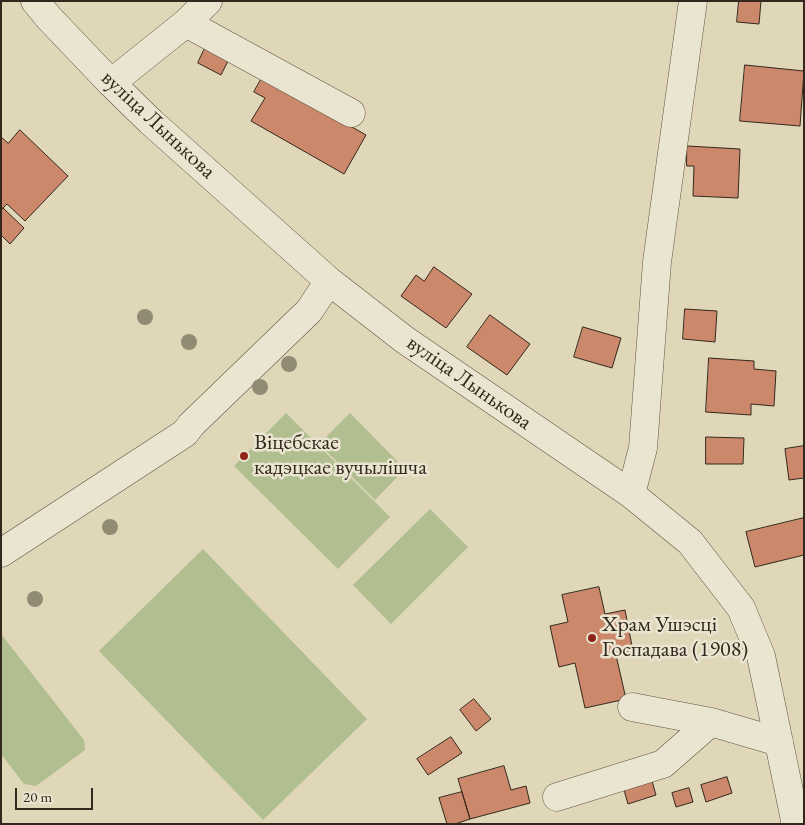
<!DOCTYPE html>
<html>
<head>
<meta charset="utf-8">
<style>
	body { margin:0 }
	#map { position:relative; width:805px; height:825px; overflow:hidden; background:#dfd7b8; font-family:"EB Garamond",serif }
	canvas { display:block }
	.frame { position:absolute; inset:0; border:2px solid #34271d; pointer-events:none }
	.scale { position:absolute; left:15px; top:788px; width:78px; height:22px; box-sizing:border-box; border:2px solid #34271d; border-top:0; padding-left:6px; font-size:15px; line-height:18px; white-space:nowrap; color:#34271d; -webkit-text-stroke:4px #eae5d1; paint-order:stroke }
</style>
</head>
<body>
<div id="map">
<canvas width="805" height="825"></canvas>
<div class="frame"></div>
<div class="scale">20 m</div>
</div>
<script>
const c = document.querySelector('canvas').getContext('2d');
c.lineJoin = 'round';
function fillPath(path, color) { c.fillStyle = color; c.fill(path, 'evenodd'); }
function stroke(path, color, width, dash) { c.strokeStyle = color; c.lineWidth = width; c.lineCap = dash ? 'butt' : 'round'; c.setLineDash(dash || []); c.stroke(path); }
function drawText(font, color, halo, rows, align = 'center') {
  c.font = font + ' "EB Garamond",serif'; c.lineWidth = 5; c.setLineDash([]); c.textBaseline = 'middle'; c.strokeStyle = halo; c.fillStyle = color; for (const [text, x, y, turn = 0] of rows) {
    c.save(); c.translate(x, y); c.rotate((+turn || 0) * Math.PI / 180); c.textAlign = isNaN(turn) ? turn : align; if (halo) c.strokeText(text, 0, 0); c.fillText(text, 0, 0); c.restore();
  }
}
const green = new Path2D(`
	M 286,413 L 390,517 L 338,569 L 234,466 Z
	M 350,413 L 405,469 L 375,500 L 319,444 Z
	M 430,509 L 468,547 L 391,624 L 353,585 Z
	M 203,549 L 367,719 L 263,820 L 99,651 Z
	M 1,634 L 84,740 L 85,750 L 36,786 L 24,784 L 1,754 Z`);
const building = new Path2D(`
	M 739,1 L 761,1 L 759,24 L 737,22 Z
	M 205,48 L 229,59 L 221,75 L 198,63 Z
	M 745,65 L 804,71 L 800,126 L 740,121 Z
	M 263,76 L 366,135 L 344,174 L 251,121 L 265,98 L 254,92 Z
	M 20,130 L 68,176 L 25,221 L 7,204 L 1,210 L 1,137 L 8,143 Z
	M 687,146 L 740,149 L 738,198 L 693,196 L 694,166 L 687,166 Z
	M 3,208 L 24,228 L 10,244 L 1,235 L 1,210 Z
	M 434,267 L 472,294 L 446,328 L 401,296 L 416,275 L 424,281 Z
	M 685,309 L 717,311 L 715,342 L 683,339 Z
	M 490,315 L 530,344 L 507,375 L 467,347 Z
	M 583,327 L 621,338 L 612,368 L 574,357 Z
	M 709,358 L 754,361 L 754,369 L 776,371 L 774,406 L 751,404 L 751,415 L 706,412 Z
	M 706,437 L 744,438 L 743,464 L 706,464 Z
	M 804,446 L 804,478 L 789,480 L 785,449 Z
	M 804,518 L 804,555 L 755,567 L 746,532 Z
	M 599,587 L 605,614 L 625,610 L 633,651 L 616,655 L 626,699 L 585,708 L 575,663 L 559,667 L 550,626 L 568,622 L 562,595 Z
	M 474,699 L 491,719 L 476,731 L 460,710 Z
	M 451,737 L 462,753 L 428,775 L 417,759 Z
	M 504,766 L 511,790 L 526,786 L 530,803 L 470,819 L 458,779 Z
	M 727,777 L 732,793 L 706,802 L 701,785 Z
	M 652,781 L 656,795 L 628,804 L 624,790 Z
	M 689,788 L 693,802 L 676,807 L 672,793 Z
	M 462,792 L 470,819 L 455,824 L 447,824 L 439,798 Z`);
const minor = new Path2D(`
	M 35,1 L 49,18 L 111,83 L 151,122 L 329,281 L 405,340 L 631,494 L 690,542 L 741,608 L 761,656 L 794,815 L 795,824
	M 186,23 L 208,1
	M 111,83 L 186,23 L 351,113
	M 631,494 L 643,448 L 657,262 L 693,1
	M 1,553 L 185,433 L 191,425 L 309,311 L 329,281
	M 632,707 L 711,722 L 779,742
	M 557,797 L 663,764 L 711,722`);
const trees = [
	[145,317],
	[189,342],
	[289,364],
	[260,387],
	[110,527],
	[35,599]
];
const markers = [
	[244,456,5,"#8f2418"],
	[592,638,5,"#8f2418"]
];
const streetNames = [
	["вуліца Лынькова",158,125,43],
	["вуліца Лынькова",469,383,35]
];
const poiNames = [
	["Віцебскае",254,443],
	["кадэцкае вучылішча",254,468],
	["Храм Ушэсці",602,625],
	["Госпадава (1908)",602,650]
];
fillPath(green, '#b0be90');
fillPath(building, '#cb886a');
stroke(building, '#34271d', 1);
stroke(minor, '#5f5344', 29);
stroke(minor, '#eae5d1', 28);
c.fillStyle = '#928b73';
for (const [x, y] of trees) { c.beginPath(); c.arc(x, y, 8, 0, 2 * Math.PI); c.fill(); }
for (const [x, y, r, color] of markers) { const dot = new Path2D(); dot.arc(x, y, r, 0, 2 * Math.PI); c.fillStyle = color; c.fill(dot); stroke(dot, '#eae5d1', 2); }
drawText('22px', '#34271d', '#eae5d1', streetNames);
drawText('22px', '#34271d', '#eae5d1', poiNames, 'left');
</script>
</body>
</html>
